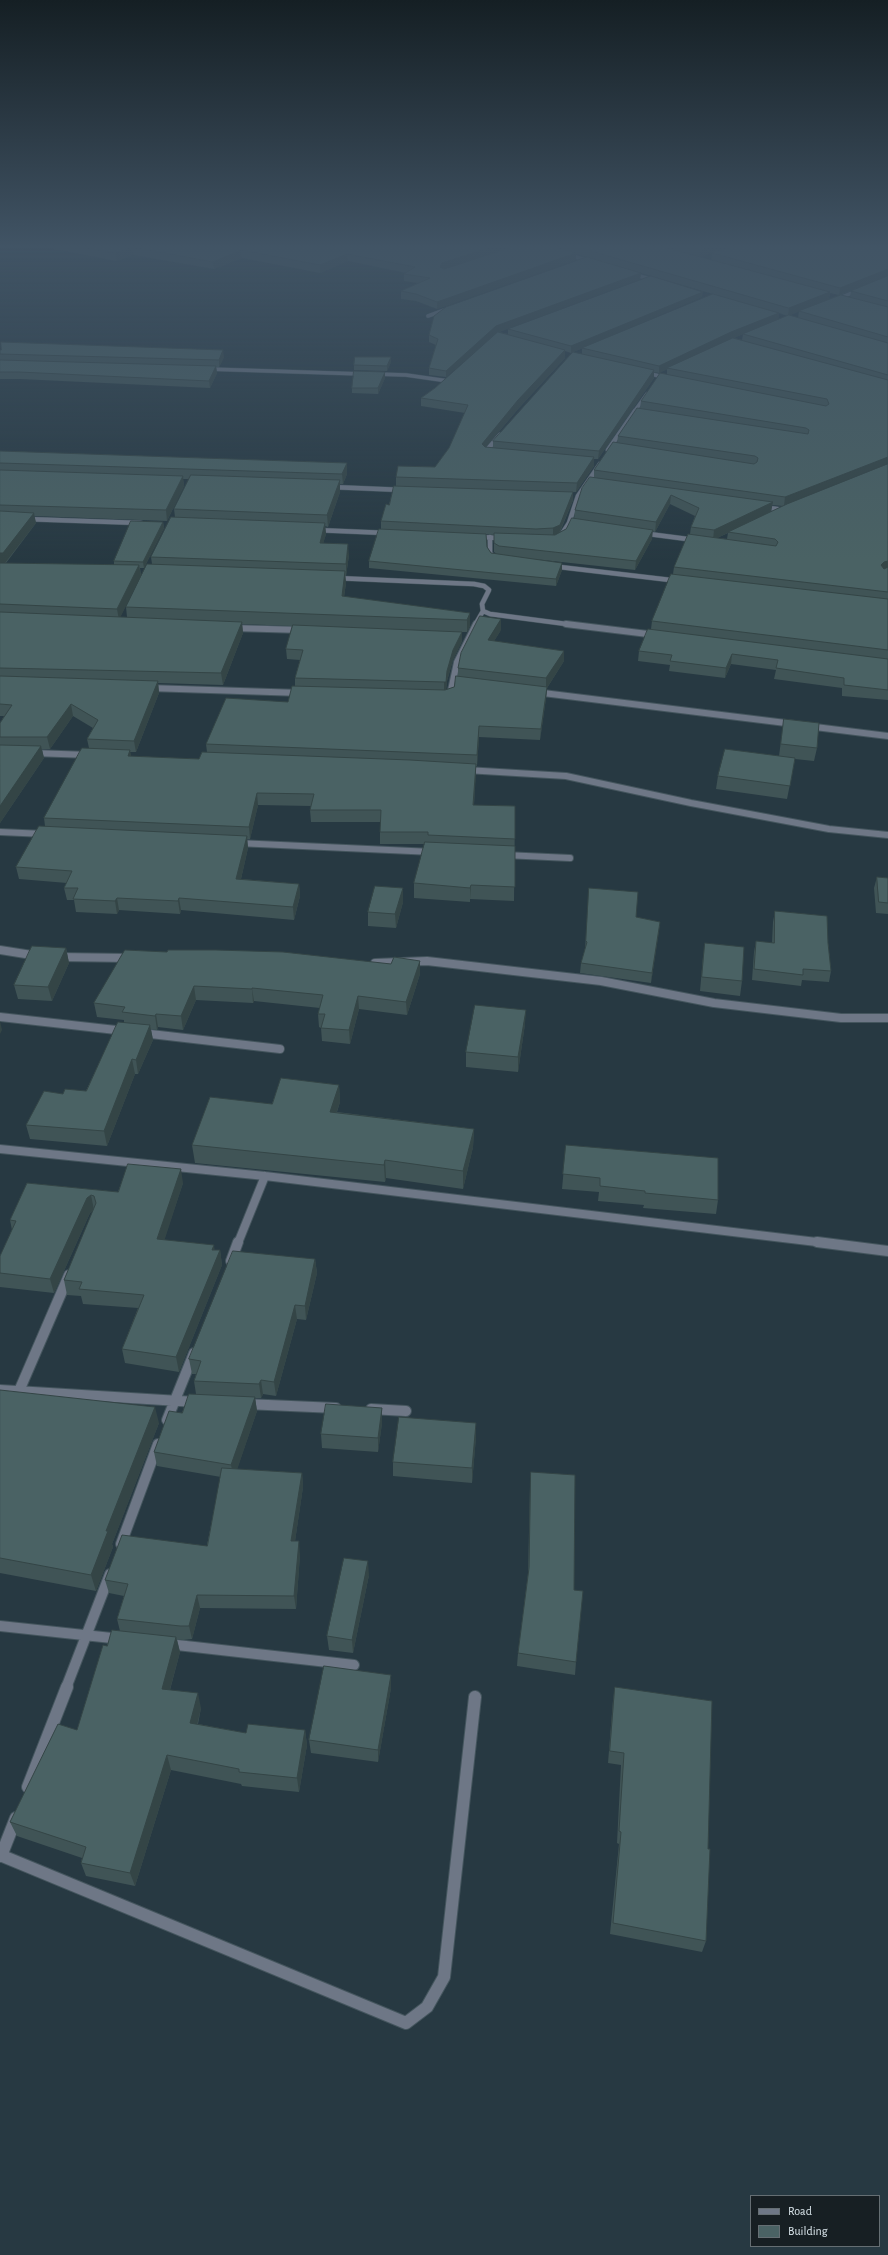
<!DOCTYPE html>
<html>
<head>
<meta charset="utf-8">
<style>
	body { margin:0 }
	#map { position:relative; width:888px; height:2255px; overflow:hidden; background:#273942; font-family:"Alegreya Sans",sans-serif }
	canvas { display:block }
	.legend { position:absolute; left:750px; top:2195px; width:130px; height:52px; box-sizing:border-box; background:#171f23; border:1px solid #656e73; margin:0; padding:5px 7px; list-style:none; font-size:12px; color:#dae5eb }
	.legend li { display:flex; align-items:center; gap:8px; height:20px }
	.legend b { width:20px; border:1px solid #656e73 }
</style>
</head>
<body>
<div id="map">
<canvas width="888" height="2255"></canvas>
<ul class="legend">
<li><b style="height:5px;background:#6e7786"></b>Road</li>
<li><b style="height:11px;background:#4a6264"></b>Building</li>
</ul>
</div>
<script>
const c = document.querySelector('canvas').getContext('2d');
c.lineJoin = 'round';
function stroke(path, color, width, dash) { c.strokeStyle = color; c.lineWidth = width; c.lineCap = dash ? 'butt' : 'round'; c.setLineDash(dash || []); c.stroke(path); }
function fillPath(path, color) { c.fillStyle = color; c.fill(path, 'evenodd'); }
const streetFar5 = new Path2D(`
	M 566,254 L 592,262
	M 632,274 L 657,281
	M 835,300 L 859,290
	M 428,316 L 450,308
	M 207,369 L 363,374
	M 643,372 L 659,376
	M 375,374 L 406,375 L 448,381
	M 634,412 L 647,394`);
const streetFar4 = new Path2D(`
	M 608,450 L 635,411
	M 485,452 L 500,435
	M 331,487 L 403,490
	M 762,507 L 784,510
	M 25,519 L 141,523
	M 315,530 L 387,533
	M 641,533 L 695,540
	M 477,537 L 505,538
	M 490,537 L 490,553 L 496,559
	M 560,537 L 569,523 L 578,496 L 600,464
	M 551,566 L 679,581
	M 335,578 L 474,584 L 484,586 L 489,590 L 482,604 L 483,611 L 490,614 L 574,625
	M 475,625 L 483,611`);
const streetFar3 = new Path2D(`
	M 566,624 L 656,635
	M 233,628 L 301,630
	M 149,688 L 301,693
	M 535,692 L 794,724
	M 446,697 L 450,695 L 457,662 L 476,624
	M 807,726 L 888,736
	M 33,753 L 89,755
	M 466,770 L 566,776 L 691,803 L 829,829 L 888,835
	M 0,832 L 45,834
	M 237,843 L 433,852
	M 504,855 L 570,858`);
const streetFar2 = new Path2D(`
	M 0,950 L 38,956
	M 57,957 L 130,958
	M 375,963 L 427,961 L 601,981 L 714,1003 L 841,1018 L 888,1018
	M 0,1017 L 125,1031
	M 142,1033 L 280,1049
	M 0,1149 L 265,1176 L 825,1243
	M 238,1243 L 265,1176`);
const streetFar1 = new Path2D(`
	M 817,1242 L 888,1251
	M 231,1261 L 238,1242
	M 0,1390 L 196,1402
	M 19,1391 L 69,1275
	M 245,1404 L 336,1408
	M 371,1409 L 406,1411
	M 167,1420 L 194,1353
	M 121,1544 L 158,1444
	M 0,1626 L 121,1639
	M 168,1644 L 354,1665
	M 66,1688 L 110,1574`);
const street = new Path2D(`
	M 28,1787 L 67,1687
	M 0,1855 L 406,2023 L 427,2007 L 444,1977 L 475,1697
	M 1,1856 L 16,1818`);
const wall = new Path2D(`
	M 38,246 L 888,246 L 888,700 L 842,696 L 842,688 L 774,679 L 776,670 L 731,664 L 725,678 L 669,671 L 670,665 L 638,661 L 639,651 L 651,629 L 652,621 L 673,574 L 674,567 L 690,534 L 691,527 L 695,516 L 670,504 L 655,532 L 652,531 L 652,539 L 635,570 L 534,559 L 562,563 L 562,570 L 556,586 L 369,568 L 369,561 L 381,529 L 381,521 L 389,505 L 396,486 L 396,477 L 435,467 L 449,448 L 465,413 L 421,406 L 421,398 L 435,388 L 497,332 L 496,333 L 446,377 L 429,375 L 429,368 L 436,345 L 429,342 L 429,335 L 641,273 L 640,279 L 499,332 L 508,334 L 508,329 L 702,297 L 571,353 L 565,351 L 565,358 L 518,409 L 486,447 L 493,448 L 493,441 L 582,354 L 582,348 L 713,294 L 576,254 L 576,260 L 437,309 L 416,301 L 401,299 L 401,291 L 418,283 L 404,281 L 404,274 L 406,273 L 348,261 L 320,273 L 242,258 L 214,269 L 133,255 L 116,261 ZM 712,253 L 711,260 L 701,257 ZM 851,291 L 850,297 L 841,295 ZM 830,293 L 839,295 L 829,299 ZM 799,311 L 798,318 L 790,315 L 795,313 ZM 779,313 L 787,316 L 778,320 ZM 743,334 L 742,340 L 734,338 ZM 667,369 L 667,374 L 641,401 L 640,408 L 618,436 L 617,443 L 594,470 L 594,477 L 575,510 L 574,519 L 566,529 L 560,532 L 573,500 L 573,492 L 576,492 L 594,466 L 594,459 L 598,459 L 654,378 L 654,372 L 659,373 ZM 772,505 L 783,506 L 771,512 ZM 728,533 L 727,539 L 717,538 ZM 486,534 L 494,535 L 494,552 L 497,554 L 491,553 L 487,547 Z
	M 0,350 L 224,357 L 219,367 L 216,367 L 217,373 L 210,388 L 20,379 L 0,379 Z
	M 391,362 L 387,371 L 354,370 L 354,365 Z
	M 385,378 L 378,394 L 352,393 L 352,388 Z
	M 0,451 L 347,463 L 347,474 L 343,484 L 340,484 L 340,492 L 328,527 L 325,526 L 326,534 L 323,543 L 349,555 L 346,576 L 345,576 L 346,583 L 344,597 L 470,613 L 470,626 L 467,632 L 462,632 L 462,641 L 453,660 L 447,681 L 446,690 L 454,687 L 458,676 L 458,668 L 501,630 L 494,641 L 564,651 L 564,661 L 547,688 L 546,698 L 540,740 L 479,737 L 477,766 L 476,766 L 474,805 L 515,806 L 514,901 L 470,899 L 470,902 L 414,898 L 414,883 L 425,844 L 380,844 L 380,832 L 381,822 L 311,822 L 310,810 L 311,806 L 258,805 L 250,839 L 247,839 L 248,848 L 241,879 L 299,884 L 300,896 L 294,920 L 181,910 L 180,914 L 119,910 L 117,914 L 76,912 L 74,900 L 67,900 L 64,888 L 67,883 L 19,879 L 16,867 L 45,826 L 44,818 L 89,748 L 87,739 L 93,728 L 73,716 L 50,749 L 42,749 L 44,758 L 0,823 L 0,723 L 4,716 L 0,716 ZM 183,479 L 189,479 L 174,509 L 175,517 L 151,557 L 152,564 L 126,607 L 127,617 L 120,617 L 141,576 L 140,568 L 144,568 L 164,528 L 163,522 L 114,561 L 114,565 L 6,563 L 36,523 L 34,516 L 167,521 L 184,486 ZM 242,624 L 292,626 L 286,649 L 287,659 L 300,660 L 295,678 L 295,686 L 288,702 L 206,744 L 207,752 L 199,759 L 131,756 L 130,752 L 136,752 L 159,693 L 158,683 L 223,685 L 243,633 Z
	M 784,719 L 817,748 L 814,761 L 795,759 L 787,799 L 716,789 L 718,776 L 779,756 L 782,733 Z
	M 877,877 L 888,878 L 888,914 L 876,913 L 874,888 Z
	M 589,888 L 636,917 L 660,922 L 651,983 L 580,973 L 581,963 L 585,949 Z
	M 403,902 L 396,928 L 368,926 L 368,912 Z
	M 775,911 L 828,943 L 831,971 L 829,982 L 802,980 L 801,986 L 752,980 L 754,952 L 756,941 L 772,943 L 773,922 Z
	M 705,943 L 742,981 L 740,996 L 700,991 L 703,957 Z
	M 66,948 L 69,963 L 52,1001 L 18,999 L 14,985 Z
	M 125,950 L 391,964 L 420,961 L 420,974 L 407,1015 L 359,1009 L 350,1044 L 322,1041 L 321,1028 L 319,1027 L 318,1014 L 320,1008 L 254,1001 L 253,1003 L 196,1000 L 183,1030 L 158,1027 L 157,1030 L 151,1029 L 153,1040 L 138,1074 L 135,1074 L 107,1146 L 30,1139 L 26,1125 L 63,1094 L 86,1091 L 124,1022 L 124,1020 L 97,1017 L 94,1003 Z
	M 525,1024 L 518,1072 L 466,1067 L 466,1052 Z
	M 339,1085 L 340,1102 L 337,1112 L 474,1129 L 473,1147 L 463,1189 L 386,1178 L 385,1182 L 195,1163 L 192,1145 L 272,1104 Z
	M 566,1145 L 718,1200 L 716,1214 L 643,1208 L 644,1205 L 598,1201 L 599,1192 L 562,1189 Z
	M 27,1183 L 118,1192 L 183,1183 L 164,1240 L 214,1250 L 220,1250 L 222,1265 L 179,1372 L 125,1363 L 122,1349 L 138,1308 L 83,1304 L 81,1296 L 67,1295 L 64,1280 L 93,1211 L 90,1213 L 54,1293 L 0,1287 L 0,1256 L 12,1230 L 10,1220 Z
	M 315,1259 L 317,1273 L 306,1320 L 297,1319 L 276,1396 L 263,1394 L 261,1398 L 255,1398 L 257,1411 L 237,1469 L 302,1473 L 303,1487 L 295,1541 L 300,1555 L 296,1609 L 200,1608 L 192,1639 L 183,1640 L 177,1639 L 180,1652 L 170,1690 L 201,1708 L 198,1724 L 246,1733 L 305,1730 L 307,1745 L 299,1792 L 242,1786 L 241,1784 L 171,1770 L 135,1886 L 86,1876 L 81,1863 L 82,1858 L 17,1836 L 10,1822 L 77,1730 L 107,1646 L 120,1631 L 117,1619 L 124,1596 L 109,1593 L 105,1580 L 207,1546 L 221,1477 L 157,1466 L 154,1452 L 182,1413 L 196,1394 L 194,1381 L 196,1374 L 192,1374 L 189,1359 Z
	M 0,1390 L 159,1423 L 112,1544 L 113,1547 L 96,1591 L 0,1573 Z
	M 382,1408 L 382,1423 L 378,1452 L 322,1448 L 321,1434 Z
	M 476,1437 L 472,1483 L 393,1476 L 393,1462 Z
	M 531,1472 L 576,1662 L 575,1675 L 517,1666 L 518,1653 L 528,1574 L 530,1486 Z
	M 369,1575 L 353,1653 L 329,1650 L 327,1636 Z
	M 615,1687 L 706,1941 L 702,1952 L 610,1934 L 619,1844 L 617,1843 L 621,1765 L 608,1763 L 613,1700 Z
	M 391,1688 L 378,1762 L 311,1753 L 309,1740 Z`);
const shadedWall = new Path2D(`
	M 494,246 L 515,246 L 440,274 L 440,267 L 442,263 Z
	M 714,246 L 735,246 L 700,257 L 701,250 Z
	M 132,247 L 133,255 L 116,261 L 116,253 Z
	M 241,250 L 242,258 L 214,269 L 213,262 Z
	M 576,253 L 576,260 L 437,309 L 437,302 Z
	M 347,254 L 348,261 L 320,273 L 320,265 Z
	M 888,269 L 888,276 L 839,295 L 840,288 Z
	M 641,273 L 640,279 L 496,333 L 446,377 L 446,371 L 496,326 Z
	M 703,292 L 702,297 L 571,353 L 571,346 Z
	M 830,292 L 829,299 L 788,316 L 789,308 Z
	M 779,313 L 778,320 L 731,339 L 659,373 L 659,366 L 731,332 Z
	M 223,350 L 224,357 L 219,367 L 219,360 Z
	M 565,350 L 565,358 L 518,409 L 481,453 L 482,444 L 518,400 Z
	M 391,357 L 391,362 L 387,371 L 387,366 Z
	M 216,366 L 217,373 L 210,388 L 209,381 Z
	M 654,370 L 654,378 L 598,459 L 599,451 Z
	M 385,372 L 385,378 L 378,394 L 378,388 Z
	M 594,457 L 594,466 L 576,492 L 577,483 Z
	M 888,457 L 888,466 L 784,506 L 785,497 Z
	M 347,463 L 347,474 L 343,484 L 342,474 Z
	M 183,476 L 184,486 L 167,521 L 166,510 Z
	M 340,480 L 340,492 L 328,527 L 327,515 Z
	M 573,492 L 573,500 L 559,533 L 553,536 L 553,528 Z
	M 671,495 L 670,504 L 655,532 L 656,522 Z
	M 773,502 L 771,512 L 713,540 L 714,530 Z
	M 34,513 L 36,523 L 5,563 L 0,564 L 0,553 Z
	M 163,522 L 164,528 L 144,568 L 143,562 Z
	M 325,523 L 326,534 L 320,555 L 320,543 Z
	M 653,530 L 652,539 L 635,570 L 636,561 Z
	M 348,544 L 349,555 L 346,576 L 346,564 Z
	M 888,561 L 888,570 L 882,572 L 881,565 L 884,562 Z
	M 562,563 L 562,570 L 556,586 L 556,579 Z
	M 139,565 L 141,576 L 119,620 L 117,609 Z
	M 345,571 L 346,583 L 342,609 L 342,596 Z
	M 470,613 L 470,626 L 467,632 L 467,620 Z
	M 501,619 L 501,630 L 488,651 L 488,640 Z
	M 242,622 L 243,633 L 223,685 L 221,673 Z
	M 462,632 L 462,641 L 453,660 L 447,681 L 446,692 L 444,692 L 444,682 L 447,671 L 453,650 Z
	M 564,651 L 564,661 L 547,688 L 546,698 L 540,740 L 541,729 L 546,689 L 546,678 Z
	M 732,654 L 731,664 L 725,678 L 726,668 Z
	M 158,681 L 159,693 L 136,752 L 134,741 Z
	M 71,704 L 73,716 L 50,749 L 47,737 Z
	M 479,726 L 479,737 L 477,766 L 477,755 Z
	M 41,746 L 44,758 L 0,823 L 0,806 Z
	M 130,750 L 132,761 L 128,756 Z
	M 476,764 L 476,775 L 473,816 L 473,805 Z
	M 257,793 L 258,805 L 250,839 L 249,827 Z
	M 247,836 L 248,848 L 238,892 L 236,879 Z
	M 299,884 L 300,896 L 294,920 L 293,907 Z
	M 471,885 L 470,899 L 470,902 L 470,888 Z
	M 403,888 L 403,902 L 396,928 L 395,914 Z
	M 117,898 L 119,910 L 117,914 L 115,901 Z
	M 179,898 L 181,910 L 180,914 L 178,901 Z
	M 660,922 L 659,932 L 651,983 L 652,973 Z
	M 66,948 L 69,963 L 52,1001 L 48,987 Z
	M 420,961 L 420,974 L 407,1015 L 406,1002 Z
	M 194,986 L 196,1000 L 183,1030 L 181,1016 Z
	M 252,988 L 254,1001 L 253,1003 L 252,989 Z
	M 358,996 L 359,1009 L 350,1044 L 349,1030 Z
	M 526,1010 L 525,1024 L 518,1072 L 518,1057 Z
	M 156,1014 L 158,1027 L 157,1030 L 155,1016 Z
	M 0,1021 L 2,1030 L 0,1034 Z
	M 150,1025 L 153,1040 L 138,1074 L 136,1060 Z
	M 132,1059 L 135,1074 L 107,1146 L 104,1131 Z
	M 339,1085 L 340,1102 L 331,1129 L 330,1112 Z
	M 474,1129 L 473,1147 L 463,1189 L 463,1171 Z
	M 385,1160 L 386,1178 L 385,1182 L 384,1165 Z
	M 181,1169 L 183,1183 L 160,1254 L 157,1239 Z
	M 91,1195 L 94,1210 L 90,1213 L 54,1293 L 50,1279 L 87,1198 Z
	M 214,1245 L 216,1259 L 220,1250 L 222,1265 L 179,1372 L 176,1357 Z
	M 315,1259 L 317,1273 L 306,1320 L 305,1306 Z
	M 295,1305 L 297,1319 L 276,1396 L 274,1382 Z
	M 261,1380 L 263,1394 L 261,1398 L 259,1384 Z
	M 255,1397 L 257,1411 L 234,1479 L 231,1465 Z
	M 155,1407 L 159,1423 L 112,1544 L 113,1547 L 96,1591 L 91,1575 L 106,1531 Z
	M 382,1408 L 382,1423 L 378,1452 L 378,1438 Z
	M 476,1423 L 476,1437 L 472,1483 L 472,1468 Z
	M 302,1473 L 303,1487 L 293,1555 L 291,1541 Z
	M 299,1541 L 300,1555 L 296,1609 L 294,1596 Z
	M 368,1561 L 369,1575 L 353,1653 L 352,1640 Z
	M 197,1595 L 200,1608 L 192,1639 L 189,1626 Z
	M 176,1637 L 180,1652 L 166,1704 L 162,1689 Z
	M 391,1675 L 391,1688 L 378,1762 L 378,1750 Z
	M 198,1693 L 201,1708 L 194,1738 L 190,1723 Z
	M 305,1730 L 307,1745 L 299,1792 L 297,1778 Z
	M 167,1755 L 171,1770 L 135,1886 L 130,1873 Z`);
const building = new Path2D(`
	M 75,246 L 494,246 L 442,263 L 440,267 L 444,269 L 515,246 L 552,246 L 576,253 L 437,302 L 416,294 L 401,291 L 430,278 L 404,274 L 415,267 L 347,254 L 320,265 L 241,250 L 213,262 L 132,247 L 116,253 Z
	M 574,246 L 660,246 L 830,292 L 789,308 Z
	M 684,246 L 714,246 L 701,250 Z
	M 734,246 L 888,246 L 888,269 L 840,288 L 712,253 Z
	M 587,257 L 641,273 L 496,326 L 446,371 L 429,368 L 438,339 L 429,335 L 434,316 L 446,307 Z
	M 651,276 L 703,292 L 571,346 L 508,329 Z
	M 888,276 L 888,301 L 851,291 Z
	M 713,294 L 779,313 L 731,332 L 659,366 L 582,348 Z
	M 841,295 L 888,307 L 888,337 L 799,311 Z
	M 789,315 L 888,343 L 888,375 L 743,334 Z
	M 498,332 L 565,350 L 518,400 L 482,444 L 485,447 L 594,457 L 577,483 L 396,477 L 398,466 L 435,467 L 449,448 L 468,405 L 421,398 L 435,388 Z
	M 733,338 L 888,380 L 888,457 L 785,497 L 594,470 L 613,442 L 754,464 L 757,462 L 758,458 L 755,456 L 618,436 L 637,408 L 808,434 L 809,430 L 806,428 L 641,401 L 660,373 L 826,406 L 829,404 L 827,399 L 667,368 Z
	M 1,342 L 223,350 L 219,360 L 0,354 L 0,350 L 1,350 Z
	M 573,352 L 654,370 L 599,451 L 493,441 Z
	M 355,357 L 391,357 L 387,366 L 354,365 Z
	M 0,360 L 216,366 L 209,381 L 19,372 L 0,372 Z
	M 354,371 L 385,372 L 378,388 L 352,388 Z
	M 0,451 L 347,463 L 342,474 L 0,463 Z
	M 888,464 L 888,561 L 884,562 L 881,565 L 884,569 L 888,567 L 888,592 L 674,567 L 688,534 L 776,546 L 778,542 L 775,539 L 728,532 L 787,504 Z
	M 0,470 L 183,476 L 166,510 L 0,505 Z
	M 191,475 L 340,480 L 327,515 L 174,509 Z
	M 590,477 L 773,502 L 714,530 L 691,527 L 699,508 L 671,495 L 656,522 L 575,510 L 582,488 Z
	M 394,486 L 573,492 L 560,525 L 553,528 L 536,529 L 381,521 L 386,504 L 389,505 Z
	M 0,511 L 34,513 L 3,553 L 0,553 Z
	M 171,517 L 325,523 L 320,543 L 348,544 L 346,564 L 151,557 Z
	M 572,518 L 653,530 L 636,561 L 499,546 L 494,543 L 494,533 L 555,535 L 566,529 Z
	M 131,521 L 163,522 L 143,562 L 114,561 Z
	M 379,529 L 486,534 L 487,547 L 491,553 L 562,563 L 556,579 L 369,561 Z
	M 0,563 L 139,565 L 117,609 L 0,604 Z
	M 147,564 L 345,571 L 342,596 L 470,613 L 467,620 L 126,607 Z
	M 671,574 L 888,599 L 888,650 L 652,621 Z
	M 0,612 L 242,622 L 221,673 L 0,668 Z
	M 480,616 L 501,619 L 488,640 L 564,651 L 546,678 L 458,668 L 461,653 Z
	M 293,625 L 462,632 L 453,650 L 447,671 L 446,682 L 444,682 L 295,678 L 303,650 L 286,649 Z
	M 648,629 L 888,659 L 888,690 L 844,685 L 844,678 L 776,668 L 778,660 L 732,654 L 726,668 L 670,661 L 672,655 L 639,651 Z
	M 0,676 L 158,681 L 134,741 L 87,739 L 98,720 L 71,704 L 47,737 L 0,737 L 0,723 L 12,705 L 0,704 Z
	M 456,676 L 547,687 L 541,729 L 479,726 L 477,755 L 206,744 L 226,698 L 288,702 L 292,686 L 445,690 L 454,687 Z
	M 784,719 L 819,723 L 817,748 L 781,744 Z
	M 0,745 L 41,746 L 0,806 Z
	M 82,748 L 130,750 L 128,756 L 199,759 L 202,752 L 410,760 L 476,764 L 473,805 L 515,806 L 515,839 L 428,835 L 428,832 L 380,832 L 381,810 L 310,810 L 314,794 L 257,793 L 249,827 L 44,818 Z
	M 725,749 L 795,758 L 790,786 L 718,776 Z
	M 39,826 L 247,836 L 236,879 L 299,884 L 293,907 L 179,898 L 178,901 L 117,898 L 115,901 L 73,899 L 78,888 L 64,888 L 72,871 L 16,867 Z
	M 425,842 L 515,846 L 515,887 L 471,885 L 470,888 L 414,883 Z
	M 877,877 L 888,878 L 888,903 L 879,902 Z
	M 375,886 L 403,888 L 395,914 L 368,912 Z
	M 589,888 L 638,892 L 636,917 L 660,922 L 652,973 L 581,963 L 587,942 L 586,941 Z
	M 775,911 L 827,916 L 828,943 L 831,971 L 803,969 L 803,975 L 754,969 L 756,941 L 774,943 Z
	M 705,943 L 744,947 L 742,981 L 702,977 Z
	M 32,946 L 66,948 L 48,987 L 14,985 Z
	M 125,950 L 167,952 L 168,950 L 216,950 L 283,952 L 391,964 L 394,957 L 420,961 L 406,1002 L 358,996 L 349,1030 L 321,1028 L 325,1014 L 318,1014 L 323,995 L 252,988 L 252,989 L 194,986 L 181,1016 L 156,1014 L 155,1016 L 122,1012 L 125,1007 L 94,1003 Z
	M 475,1005 L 526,1010 L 518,1057 L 466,1052 Z
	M 118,1022 L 150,1025 L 136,1060 L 132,1059 L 104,1131 L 26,1125 L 44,1091 L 63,1094 L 65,1089 L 86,1091 Z
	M 281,1078 L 339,1085 L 330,1112 L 474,1129 L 463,1171 L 385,1160 L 384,1165 L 192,1145 L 210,1097 L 272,1104 Z
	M 566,1145 L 718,1158 L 718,1200 L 645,1193 L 645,1191 L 600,1186 L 600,1178 L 563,1174 Z
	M 128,1164 L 181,1169 L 157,1239 L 214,1245 L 212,1250 L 220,1250 L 176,1357 L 122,1349 L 144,1295 L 79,1289 L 82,1282 L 64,1280 L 96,1203 L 94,1196 L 91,1195 L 87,1198 L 50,1279 L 0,1273 L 0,1256 L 16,1221 L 10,1220 L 27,1183 L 118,1192 Z
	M 233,1251 L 315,1259 L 305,1306 L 295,1305 L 274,1382 L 261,1380 L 259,1384 L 194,1381 L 201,1361 L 189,1359 Z
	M 0,1390 L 155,1407 L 106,1531 L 108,1531 L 91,1575 L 0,1558 Z
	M 189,1394 L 255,1397 L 231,1465 L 154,1452 L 169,1411 L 182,1413 Z
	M 326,1404 L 382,1408 L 378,1438 L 321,1434 Z
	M 399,1417 L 476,1423 L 472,1468 L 393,1462 Z
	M 222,1468 L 302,1473 L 291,1541 L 299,1541 L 294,1596 L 197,1595 L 189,1626 L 180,1626 L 117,1619 L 128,1584 L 105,1580 L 122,1535 L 207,1546 Z
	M 531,1472 L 575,1475 L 574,1590 L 583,1591 L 576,1662 L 518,1653 L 529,1568 Z
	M 344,1558 L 368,1561 L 352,1640 L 327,1636 Z
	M 112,1630 L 176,1637 L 162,1689 L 198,1693 L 190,1723 L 246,1733 L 248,1724 L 305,1730 L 297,1778 L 239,1772 L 239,1769 L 167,1755 L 130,1873 L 81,1863 L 86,1847 L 10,1822 L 58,1724 L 77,1730 L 103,1645 L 107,1646 Z
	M 324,1666 L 391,1675 L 378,1750 L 309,1740 Z
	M 615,1687 L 712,1701 L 708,1849 L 710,1849 L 706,1941 L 613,1923 L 621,1832 L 619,1831 L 624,1753 L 610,1751 Z`);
stroke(streetFar5, '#44555d', 4.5);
stroke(streetFar4, '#44555d', 5.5);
stroke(streetFar3, '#44555d', 8);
stroke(streetFar2, '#44555d', 10);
stroke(streetFar1, '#44555d', 12);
stroke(street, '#44555d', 14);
stroke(streetFar5, '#6e7786', 3.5);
stroke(streetFar4, '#6e7786', 4.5);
stroke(streetFar3, '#6e7786', 6);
stroke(streetFar2, '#6e7786', 8);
stroke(streetFar1, '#6e7786', 10);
stroke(street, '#6e7786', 12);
fillPath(wall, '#405456');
fillPath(shadedWall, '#344546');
fillPath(building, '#4a6264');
stroke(building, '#344546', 1);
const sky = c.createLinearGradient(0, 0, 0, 561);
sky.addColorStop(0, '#151f24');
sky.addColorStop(0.44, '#415465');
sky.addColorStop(1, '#41546500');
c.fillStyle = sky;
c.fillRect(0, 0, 888, 561);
</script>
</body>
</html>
